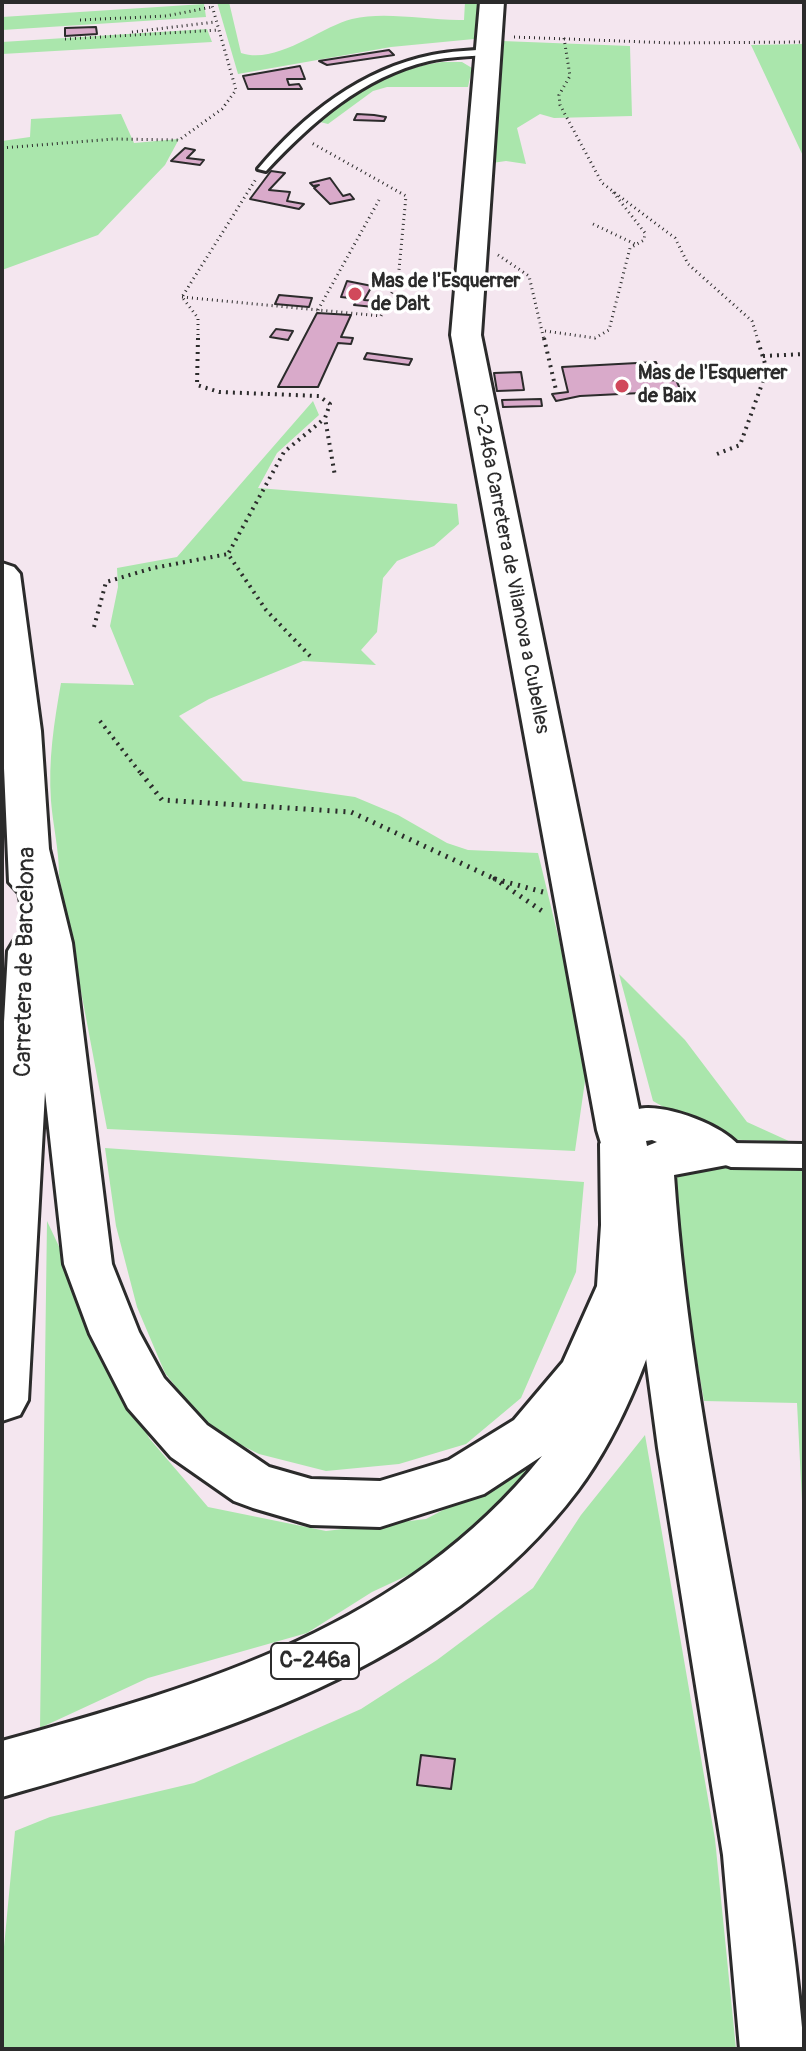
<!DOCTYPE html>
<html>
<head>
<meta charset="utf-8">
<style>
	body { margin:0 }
	#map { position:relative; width:806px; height:2051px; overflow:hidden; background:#f4e6ef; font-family:Pangolin,sans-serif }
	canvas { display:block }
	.frame { position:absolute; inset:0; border:4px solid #2b2b2b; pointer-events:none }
</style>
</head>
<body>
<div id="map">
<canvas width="806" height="2051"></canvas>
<div class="frame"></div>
</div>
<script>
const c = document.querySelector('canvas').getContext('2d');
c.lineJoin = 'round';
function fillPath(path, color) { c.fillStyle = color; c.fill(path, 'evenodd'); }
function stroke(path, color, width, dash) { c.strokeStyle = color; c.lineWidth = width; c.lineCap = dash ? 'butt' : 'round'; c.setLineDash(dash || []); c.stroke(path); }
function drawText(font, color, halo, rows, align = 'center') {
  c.font = font + ' Pangolin,sans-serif'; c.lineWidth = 7; c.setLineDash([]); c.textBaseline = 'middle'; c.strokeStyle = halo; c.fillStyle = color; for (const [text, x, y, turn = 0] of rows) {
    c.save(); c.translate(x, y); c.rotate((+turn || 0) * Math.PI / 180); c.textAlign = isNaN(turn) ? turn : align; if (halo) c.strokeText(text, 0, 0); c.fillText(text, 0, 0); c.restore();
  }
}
const green = new Path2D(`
	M 217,2 L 229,2 L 241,53 C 277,65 320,27 352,19 C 387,11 428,21 464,20 L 465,2 L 478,2 L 474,39 L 391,47 L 238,74 Z
	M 204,4 L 206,17 L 2,30 L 2,17 Z
	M 207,29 L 212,42 L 2,54 L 2,42 Z
	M 502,41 L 630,46 L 632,116 L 554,118 L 540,114 L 517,128 L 526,164 L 506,161 L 492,163 Z
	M 804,44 L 804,158 L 751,45 Z
	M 442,62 L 462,62 L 472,68 L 468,87 L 387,87 L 373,91 L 328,124 L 320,122 C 358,90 393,69 442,62 Z
	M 121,114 L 134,143 L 179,139 L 165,165 L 98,235 L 2,270 L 2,141 L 30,137 L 31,119 Z
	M 313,401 L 319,415 L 277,453 L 258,488 L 457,504 L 459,524 L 434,546 L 397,561 L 383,578 L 377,632 L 361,650 L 376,665 L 303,661 L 209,699 L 179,716 L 243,781 L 355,797 L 398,815 L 447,843 L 468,850 L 538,853 L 588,1060 L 575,1151 L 107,1129 L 59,875 C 59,849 53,826 51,801 C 48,760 54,723 61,683 L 134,685 L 110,626 L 118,587 L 117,568 L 177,557 Z
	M 619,974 L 685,1040 L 747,1122 L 791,1142 L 719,1139 L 653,1101 Z
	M 105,1148 L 584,1182 L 576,1272 L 521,1398 L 466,1444 L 399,1464 L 326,1471 L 259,1454 L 209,1429 L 165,1373 L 137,1307 L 116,1226 Z
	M 696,1164 L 804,1167 L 804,1540 L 797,1403 L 704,1401 L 663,1168 Z
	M 47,1221 L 149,1438 L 208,1507 L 326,1531 L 426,1519 L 534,1462 L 495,1520 L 445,1558 L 372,1592 L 307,1633 L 148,1678 L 40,1728 Z
	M 645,1435 L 715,1839 L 736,2049 L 2,2049 L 2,1968 L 15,1831 L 50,1817 L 194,1783 L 361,1709 L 437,1660 L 533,1588 L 581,1515 Z`);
const building = new Path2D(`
	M 96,27 L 97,34 L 65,36 L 65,28 Z
	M 389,50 L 394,55 L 327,65 L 319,61 Z
	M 300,66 L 305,79 L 287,79 L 289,85 L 299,84 L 302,89 L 248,89 L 243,76 Z
	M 357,114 L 374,115 L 386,117 L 384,121 L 354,120 Z
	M 185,148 L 195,150 L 187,158 L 204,160 L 200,165 L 171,161 Z
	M 271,171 L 285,173 L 269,190 L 290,192 L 287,201 L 304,204 L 299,209 L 250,199 Z
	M 330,178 L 343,196 L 350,194 L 354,199 L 330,204 L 314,188 L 319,185 L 313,186 L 310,183 Z
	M 347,281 L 372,286 L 364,300 L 377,301 L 374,307 L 354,305 L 358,299 L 341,297 Z
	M 279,295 L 312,298 L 309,307 L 275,304 Z
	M 317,313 L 351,315 L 341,337 L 353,338 L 351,344 L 338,343 L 318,387 L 278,387 Z
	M 276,329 L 293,331 L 288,340 L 270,337 Z
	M 367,353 L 412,359 L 409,365 L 364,359 Z
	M 656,362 L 663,381 L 676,380 L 681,391 L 580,396 L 556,401 L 552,394 L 568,392 L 562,367 Z
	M 521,372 L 524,390 L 497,391 L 494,373 Z
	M 541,399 L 542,406 L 503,407 L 502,400 Z
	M 421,1755 L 455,1759 L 451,1789 L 417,1785 Z`);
const pathFar2 = new Path2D(`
	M 80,20 L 166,16 L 212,7
	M 132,32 L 215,22
	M 514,37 L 673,43 L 804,42
	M 564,38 L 570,76 L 559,95 L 560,105 L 602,183 L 675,238 L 688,264 L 752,321 L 758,340
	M 65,39 L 219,30
	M 2,148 L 114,139 L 179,140 L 222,109 L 236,90 L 211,2
	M 593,224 L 635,244
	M 498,255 L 529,276 L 544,340
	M 182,297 L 381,316 L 398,280 L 406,196 L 310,142
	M 318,310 L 379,200
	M 545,331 L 595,338 L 609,330 L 630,248 L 644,240 L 645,233 L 613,192
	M 198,340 L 198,318 L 182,297 L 256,179`);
const pathFar1 = new Path2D(`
	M 198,338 L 197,385 L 219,392 L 319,396 L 330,404 L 325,418 L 335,476
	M 544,338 L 556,390
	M 763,356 L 804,354
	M 717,454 L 740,445 L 767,370 L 757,338
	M 94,627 L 106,582 L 153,568 L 228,554
	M 310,656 L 266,610 L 228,554 L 284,452 L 324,419
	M 100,721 L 142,775`);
const path = new Path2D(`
	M 141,773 L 162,800 L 351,812 L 495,879
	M 543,892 L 495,879 L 545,913`);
const service = new Path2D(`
	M 488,49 L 491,50 L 491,54 C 471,57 450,56 429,61 C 362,77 312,122 266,171 L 258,169 C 303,115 362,69 432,55 C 451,51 469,51 488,49 Z`);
const minor = new Path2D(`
	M 731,1143 L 804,1144 L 804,1168 L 731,1167 L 720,1163 L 715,1155 L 720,1147 Z`);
const secondary = new Path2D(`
	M 480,2 L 504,2 L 481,335 L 639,1109 C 665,1103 729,1127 742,1150 L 735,1162 L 727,1165 L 674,1175 C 694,1469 780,1755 804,2049 L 740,2049 L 723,1855 L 658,1448 L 630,1238 L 597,1130 L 451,335 ZM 652,1140 L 657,1142 L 647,1146 L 646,1141 Z`);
const trunk = new Path2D(`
	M 2,563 L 14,567 L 20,574 L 41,731 L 49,849 L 72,943 L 112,1264 L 139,1332 L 164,1378 L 207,1425 L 269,1467 L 311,1479 L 380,1481 L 449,1460 L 514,1420 L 563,1362 L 597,1286 L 601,1225 L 600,1144 L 607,1132 L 623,1127 L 639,1132 L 646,1144 L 648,1243 L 657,1240 L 674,1246 L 681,1259 C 655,1338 628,1423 578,1490 C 442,1671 210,1737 2,1797 L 2,1741 C 205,1685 404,1627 542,1456 L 484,1494 L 380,1527 L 311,1525 L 253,1508 L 234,1501 L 171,1457 L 128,1408 L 90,1334 L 64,1264 L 45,1092 L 28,1400 L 20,1415 L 2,1421 L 2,1057 L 8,951 L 14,941 L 28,937 L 19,893 L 9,882 L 2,723 Z`);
const markers = [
	[355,294,8,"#d1495b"],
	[622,386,8,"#d1495b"]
];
const farPoinames = [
	["Mas de l'Esquerrer",371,282],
	["de Dalt",371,305],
	["Mas de l'Esquerrer",638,374],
	["de Baix",638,397]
];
const farStreetnames = [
	["C-246a Carretera de Vilanova a Cubelles",510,569,79]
];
const shields = [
	[315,1661,88]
];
const shieldNames = [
	["C-246a",315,1661]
];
const streetNames = [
	["Carretera de Barcelona",26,962,-89]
];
fillPath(green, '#aae6ac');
fillPath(building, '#d9aaca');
stroke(building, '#2b2b2b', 2);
stroke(service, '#2b2b2b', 6);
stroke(minor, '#2b2b2b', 6);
stroke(secondary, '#2b2b2b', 6);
stroke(trunk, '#2b2b2b', 6);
stroke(pathFar2, '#2b2b2b', 3, [1, 4]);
stroke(pathFar1, '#2b2b2b', 4, [2, 5]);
stroke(path, '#2b2b2b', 5, [2, 6]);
fillPath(service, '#fff');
fillPath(minor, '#fff');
fillPath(secondary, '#fff');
fillPath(trunk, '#fff');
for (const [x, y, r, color] of markers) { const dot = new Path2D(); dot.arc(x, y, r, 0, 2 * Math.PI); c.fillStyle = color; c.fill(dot); stroke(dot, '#fff', 3); }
drawText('bold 20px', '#2b2b2b', '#fff', farPoinames, 'left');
drawText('20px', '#2b2b2b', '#fff', farStreetnames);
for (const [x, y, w] of shields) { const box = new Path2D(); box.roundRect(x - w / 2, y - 18, w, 36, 6); c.fillStyle = '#fff'; c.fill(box); stroke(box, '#2b2b2b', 2); }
drawText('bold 22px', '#2b2b2b', null, shieldNames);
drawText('24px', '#2b2b2b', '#fff', streetNames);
</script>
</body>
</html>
